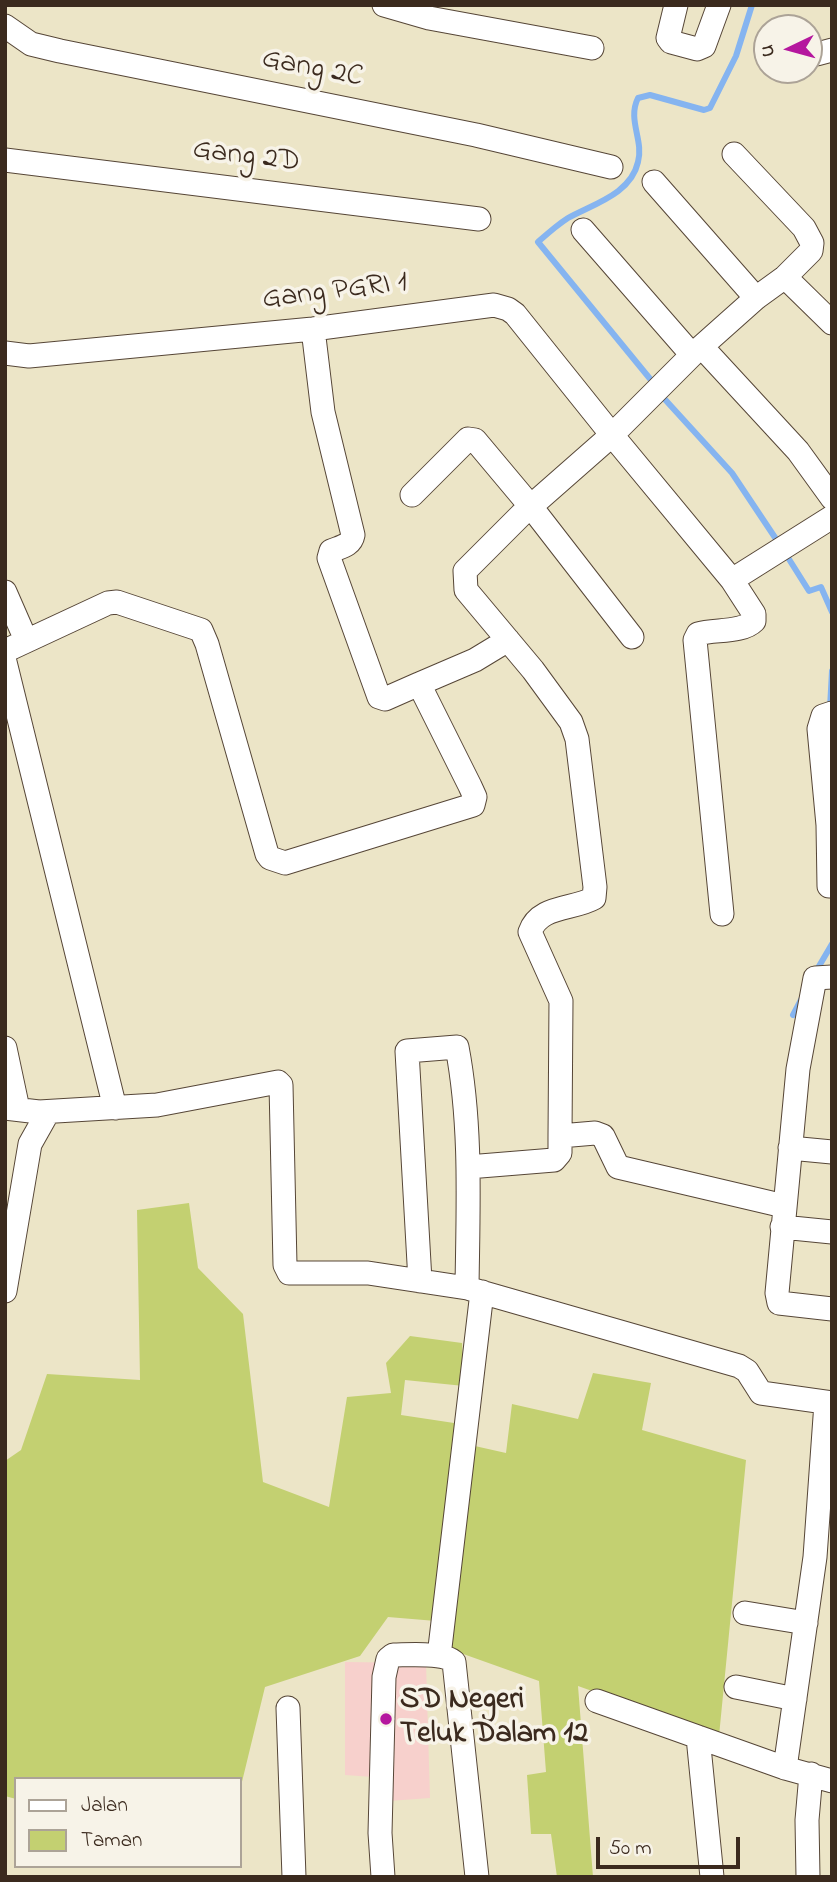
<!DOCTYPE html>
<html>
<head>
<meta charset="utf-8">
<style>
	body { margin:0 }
	#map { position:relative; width:837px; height:1882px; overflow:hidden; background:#ece5c7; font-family:"Indie Flower",sans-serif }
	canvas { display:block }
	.frame { position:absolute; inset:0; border:7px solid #3b2a1e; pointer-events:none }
	.legend { position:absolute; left:14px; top:1777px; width:228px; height:91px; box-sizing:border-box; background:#f7f3e8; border:2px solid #aca397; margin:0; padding:9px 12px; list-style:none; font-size:21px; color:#3b2a1e }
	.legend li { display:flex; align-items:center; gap:14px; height:35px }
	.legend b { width:35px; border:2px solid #aca397 }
	.north { position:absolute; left:753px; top:14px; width:70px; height:70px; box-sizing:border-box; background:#f7f3e8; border:2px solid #aca397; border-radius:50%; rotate:265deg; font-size:19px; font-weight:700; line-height:28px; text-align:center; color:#3b2a1e }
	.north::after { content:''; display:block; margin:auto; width:24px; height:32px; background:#b5179e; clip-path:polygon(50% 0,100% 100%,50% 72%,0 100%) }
	.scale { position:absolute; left:596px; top:1837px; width:144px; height:32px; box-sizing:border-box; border:4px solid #3b2a1e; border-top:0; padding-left:9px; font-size:21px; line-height:24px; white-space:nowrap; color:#3b2a1e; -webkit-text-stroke:5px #f7f3e8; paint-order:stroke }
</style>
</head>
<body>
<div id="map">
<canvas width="837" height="1882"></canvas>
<div class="frame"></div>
<ul class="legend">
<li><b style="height:9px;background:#fff"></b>Jalan</li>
<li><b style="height:19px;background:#c3d071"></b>Taman</li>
</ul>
<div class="north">U</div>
<div class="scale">50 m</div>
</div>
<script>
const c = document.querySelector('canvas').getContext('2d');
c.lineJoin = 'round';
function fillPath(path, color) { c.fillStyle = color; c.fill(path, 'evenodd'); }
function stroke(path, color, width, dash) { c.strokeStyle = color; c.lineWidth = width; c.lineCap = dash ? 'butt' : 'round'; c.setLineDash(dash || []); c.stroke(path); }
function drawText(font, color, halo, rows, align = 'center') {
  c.font = font + ' "Indie Flower",sans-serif'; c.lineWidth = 7; c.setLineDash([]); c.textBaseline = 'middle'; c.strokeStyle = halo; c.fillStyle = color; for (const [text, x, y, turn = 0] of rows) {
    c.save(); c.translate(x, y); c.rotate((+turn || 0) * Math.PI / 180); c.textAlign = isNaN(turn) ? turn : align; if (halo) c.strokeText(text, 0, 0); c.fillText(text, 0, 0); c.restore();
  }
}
const built = new Path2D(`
	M 345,1662 L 426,1663 L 430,1798 L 389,1801 L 387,1778 L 345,1775 Z`);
const green = new Path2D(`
	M 189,1203 L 198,1268 L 243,1314 L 263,1482 L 329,1507 L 347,1397 L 391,1393 L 386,1363 L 410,1336 L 462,1343 L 464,1386 L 405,1380 L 401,1415 L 454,1423 L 457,1442 L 506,1453 L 512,1404 L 578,1419 L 593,1373 L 651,1383 L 642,1430 L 746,1460 L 719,1736 L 578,1686 L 593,1877 L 557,1877 L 551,1834 L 531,1834 L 527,1775 L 546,1772 L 539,1681 L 438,1645 L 436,1621 L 388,1617 L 360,1656 L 265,1687 L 240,1790 L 240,1779 L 16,1779 L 16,1799 L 5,1796 L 5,1461 L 21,1450 L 47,1374 L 140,1380 L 137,1210 Z`);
const stream = new Path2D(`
	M 651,380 L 538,242 C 547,234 557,225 568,218 C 593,204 631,194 638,162 C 644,140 627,120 638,98 L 650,95 L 704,110 L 710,108 L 736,56 L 752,5
	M 660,394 L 732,473 L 776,539
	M 787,556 L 809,591 L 821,587 L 832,612
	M 830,708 L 832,671
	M 815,973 L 832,944
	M 793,1015 L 802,998`);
const minor = new Path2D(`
	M 384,5 L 429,18 L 592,48
	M 676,5 L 668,38 L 671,42 L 697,49 L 704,46 L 719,5
	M 5,26 L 31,44 L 60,51 L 476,135 L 611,167
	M 817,54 L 832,50
	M 734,154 L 804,228 L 812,243 L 811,251 L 785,277 L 756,298 L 692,355 L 612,435 L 521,515 L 465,571 L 466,590 L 533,670 L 571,722 L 577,739 L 595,887 L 594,898 C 573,910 539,905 530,932 L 561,1001 L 560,1136 L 595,1133 L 603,1136 L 618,1167 L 784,1206
	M 5,160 L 479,219
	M 654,182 L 756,298
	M 583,230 L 692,355
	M 785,277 L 832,323
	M 313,329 L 323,412 L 353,535 C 351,546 340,547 331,551 L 329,558 L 379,697 L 385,699 L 419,684
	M 702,347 L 798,451 L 832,498
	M 5,353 L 29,356 L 313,329 L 494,305 L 508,309 L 515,314 L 612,435 L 732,580 L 754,614 L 754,621 C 742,633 714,629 698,634 L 695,640 L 722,914
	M 412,495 L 468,439 L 475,440 L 532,508 L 632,637
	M 732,580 L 832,517
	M 5,592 L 26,640
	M 5,651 L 108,603 L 117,602 L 201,630 L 207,644 L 267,854 L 270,858 L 285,863 L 473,805 L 475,797 L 470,786 L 419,684 L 475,660 L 508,640
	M 5,662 L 115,1108
	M 832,713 L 823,716 L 819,729 L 828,825 L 829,886 L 832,886
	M 832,977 L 815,978 L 798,1069 L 777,1293 L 779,1303 L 832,1309
	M 5,1048 L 18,1109
	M 5,1108 L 39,1112 L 157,1105 L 278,1082 L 281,1085 L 285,1265 L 289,1273 L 368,1273 L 467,1288 L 739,1366 L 747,1371 L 761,1393 L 832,1403
	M 790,1148 L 832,1152
	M 468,1167 L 554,1160 L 560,1153 L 560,1136
	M 782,1227 L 832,1232
	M 420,1281 L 407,1051 L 457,1047 C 472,1126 468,1208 467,1288
	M 5,1291 L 30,1144 L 48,1112
	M 745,1613 L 806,1623
	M 439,1656 L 482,1292
	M 736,1687 L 795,1699
	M 597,1701 L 785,1768 L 832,1781
	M 288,1708 L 294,1877
	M 698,1737 L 712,1877
	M 785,1768 L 815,1557 L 826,1403
	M 383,1877 L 380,1833 L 384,1677 L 388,1659 L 393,1655 C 408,1655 444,1652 454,1662 L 477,1877
	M 808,1877 L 807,1820 L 811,1774`);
const markers = [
	[386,1719,7,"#b5179e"]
];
const streetNames = [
	["Gang 2C",312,70,11],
	["Gang 2D",246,158,7],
	["Gang PGRI 1",335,293,-7]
];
const poiNames = [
	["SD Negeri",400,1702],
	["Teluk Dalam 12",400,1736]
];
fillPath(built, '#f7d0cc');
fillPath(green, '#c3d071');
stroke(stream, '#85b4f0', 6);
stroke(minor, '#564637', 25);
stroke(minor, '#fff', 23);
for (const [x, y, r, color] of markers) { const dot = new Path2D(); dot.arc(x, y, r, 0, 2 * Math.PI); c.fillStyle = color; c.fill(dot); stroke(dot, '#f7f3e8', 2.5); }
drawText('30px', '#3b2a1e', '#f7f3e8', streetNames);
drawText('bold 30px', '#3b2a1e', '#f7f3e8', poiNames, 'left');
</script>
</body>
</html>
